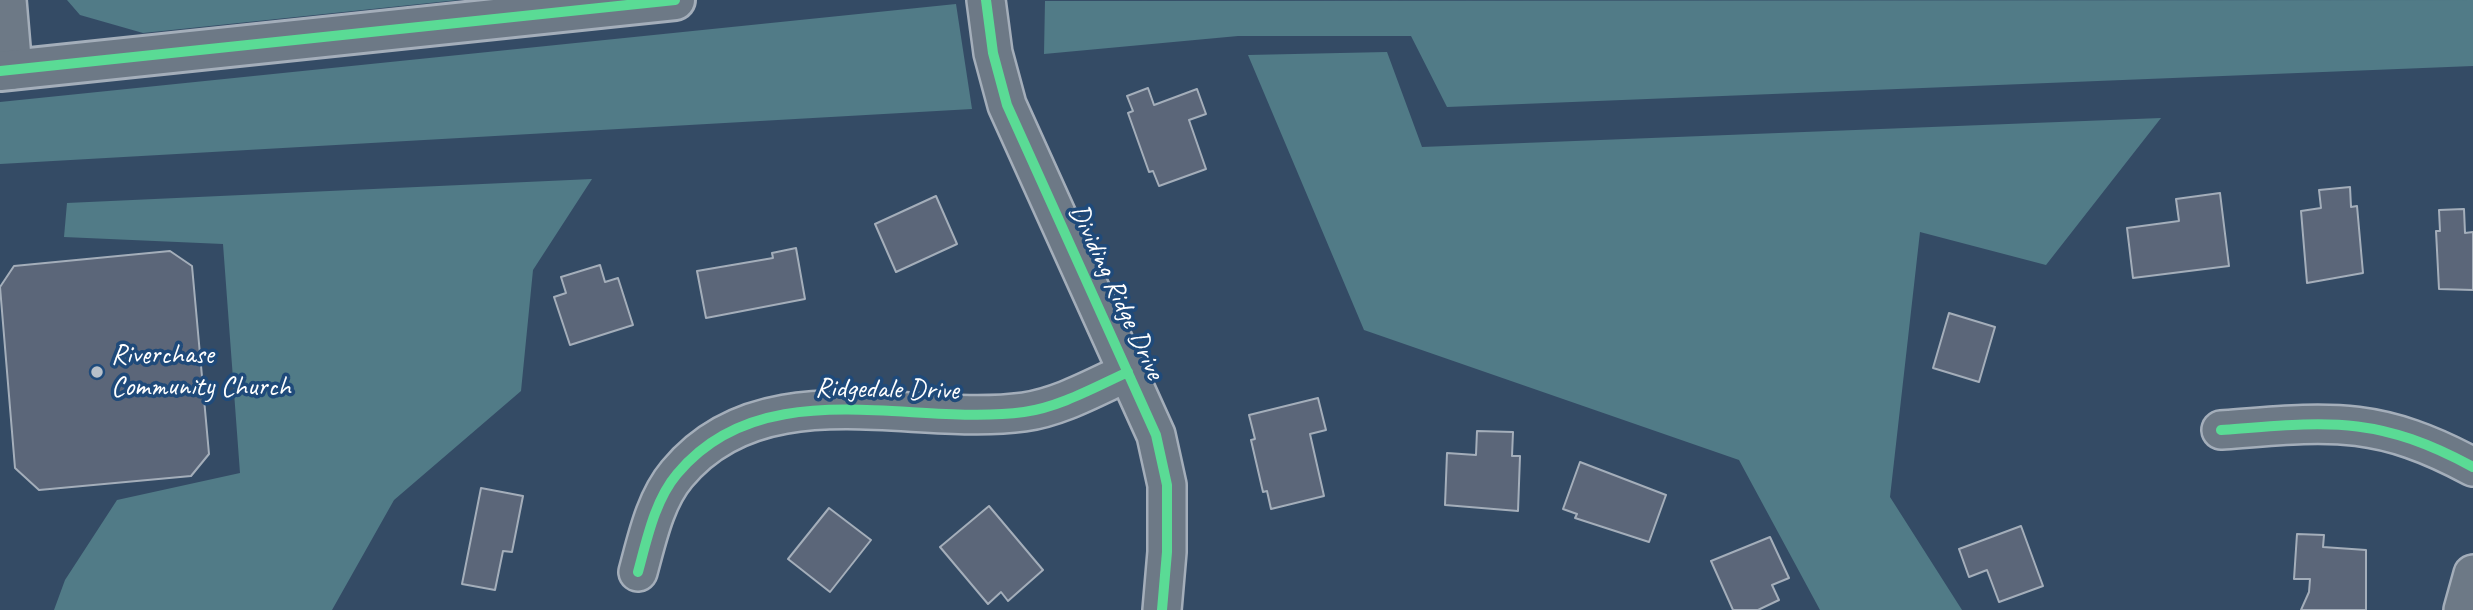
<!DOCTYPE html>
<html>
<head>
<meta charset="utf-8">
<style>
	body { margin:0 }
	canvas { display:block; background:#344b65 }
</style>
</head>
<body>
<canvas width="2473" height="610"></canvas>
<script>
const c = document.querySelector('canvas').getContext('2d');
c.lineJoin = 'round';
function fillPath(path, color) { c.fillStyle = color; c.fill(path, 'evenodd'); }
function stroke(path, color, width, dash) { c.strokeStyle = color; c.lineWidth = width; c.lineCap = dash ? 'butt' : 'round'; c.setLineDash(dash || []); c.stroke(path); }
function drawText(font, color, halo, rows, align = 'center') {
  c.font = font + ' Caveat,sans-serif'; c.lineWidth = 7; c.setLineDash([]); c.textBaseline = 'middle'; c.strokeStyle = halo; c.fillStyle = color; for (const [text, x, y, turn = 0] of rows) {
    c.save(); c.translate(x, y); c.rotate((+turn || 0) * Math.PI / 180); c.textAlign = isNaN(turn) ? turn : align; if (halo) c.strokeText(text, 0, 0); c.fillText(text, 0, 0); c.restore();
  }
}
const green = new Path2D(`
	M 67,0 L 458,0 L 143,33 L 80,15 Z
	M 2473,0 L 2473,66 L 1447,107 L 1411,36 L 1238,36 L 1044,54 L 1045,1 Z
	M 956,4 L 972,109 L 0,164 L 0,102 Z
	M 1387,52 L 1422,147 L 2161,118 L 2046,265 L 1920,232 L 1890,497 L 1962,610 L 1820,610 L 1739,460 L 1364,330 L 1248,55 Z
	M 592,179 L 533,270 L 521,391 L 394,500 L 332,610 L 54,610 L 65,580 L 117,500 L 240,473 L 223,244 L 64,237 L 67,203 Z`);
const building = new Path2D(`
	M 1148,88 L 1154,105 L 1197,89 L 1206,114 L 1189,120 L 1206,169 L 1159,186 L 1153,171 L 1149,172 L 1128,113 L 1133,111 L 1127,96 Z
	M 2350,187 L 2351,207 L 2357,206 L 2363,273 L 2307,283 L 2301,211 L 2321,208 L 2319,190 Z
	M 2220,193 L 2229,266 L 2133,278 L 2127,228 L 2179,221 L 2176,199 Z
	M 936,196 L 957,244 L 896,272 L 875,224 Z
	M 2464,209 L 2465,233 L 2473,232 L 2473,290 L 2439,289 L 2436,231 L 2440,231 L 2439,210 Z
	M 796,248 L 805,299 L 706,318 L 697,271 L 773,258 L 772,253 Z
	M 170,251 L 192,266 L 209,454 L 191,476 L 39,490 L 15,468 L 0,287 L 14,266 Z
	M 600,265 L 605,282 L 618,278 L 633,325 L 570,345 L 554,297 L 566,293 L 561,277 Z
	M 1949,313 L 1995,327 L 1979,382 L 1933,368 Z
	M 1318,398 L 1326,430 L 1310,434 L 1324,496 L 1271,509 L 1267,491 L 1263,492 L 1251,440 L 1255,439 L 1249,415 Z
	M 1477,431 L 1513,432 L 1512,456 L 1520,456 L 1518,511 L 1445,505 L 1447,453 L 1476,455 Z
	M 1580,462 L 1666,495 L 1649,542 L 1575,518 L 1577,514 L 1563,509 Z
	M 481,488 L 523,496 L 512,552 L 503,551 L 495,590 L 462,584 Z
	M 989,506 L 1043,570 L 1008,601 L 1001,592 L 988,604 L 940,547 Z
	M 829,508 L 871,540 L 830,592 L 788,559 Z
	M 2021,526 L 2043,586 L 1999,602 L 1987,570 L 1969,577 L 1959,549 Z
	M 2297,534 L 2324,535 L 2323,547 L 2366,550 L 2366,610 L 2301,610 L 2309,592 L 2310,579 L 2294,579 Z
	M 1770,537 L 1789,578 L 1772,585 L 1779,600 L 1758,610 L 1733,610 L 1711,561 Z`);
const street = new Path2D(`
	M 7,0 L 13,70
	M 986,0 L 993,53 L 1007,105 L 1156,435 L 1167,485 L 1167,552 L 1162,610
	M 2221,430 C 2327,422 2375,414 2473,467
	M 638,572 C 647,539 655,500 677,474 C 763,370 911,427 1024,412 C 1060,407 1095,387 1128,372
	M 2463,610 L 2473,574`);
const secondary = new Path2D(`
	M 0,71 L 675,0`);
const cycleway = new Path2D(`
	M 986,0 L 993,53 L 1007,105 L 1156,435 L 1167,485 L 1167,552 L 1162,610
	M 0,71 L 675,0
	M 2221,430 C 2327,422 2375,414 2473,467
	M 638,572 C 647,539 655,500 677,474 C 763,370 911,427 1024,412 C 1060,407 1095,387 1128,372`);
const markers = [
	[97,372,7,"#b8c0c9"]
];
const streetNames = [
	["Dividing Ridge Drive",1116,292,65],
	["Ridgedale Drive",887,390,1]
];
const poiNames = [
	["Riverchase",111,356],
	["Community Church",111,388]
];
fillPath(green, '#517b87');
fillPath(building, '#5b6679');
stroke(building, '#a4aeba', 2);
stroke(street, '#a4aeba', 42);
stroke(secondary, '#a4aeba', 44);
stroke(street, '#6d7986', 37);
stroke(secondary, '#6d7986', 38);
stroke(cycleway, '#5adb95', 10);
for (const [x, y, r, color] of markers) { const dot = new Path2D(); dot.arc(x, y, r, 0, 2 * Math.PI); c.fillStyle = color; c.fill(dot); stroke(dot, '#1f4a7a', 2.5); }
drawText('28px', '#fff', '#1f4a7a', streetNames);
drawText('28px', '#fff', '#1f4a7a', poiNames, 'left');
</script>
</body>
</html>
